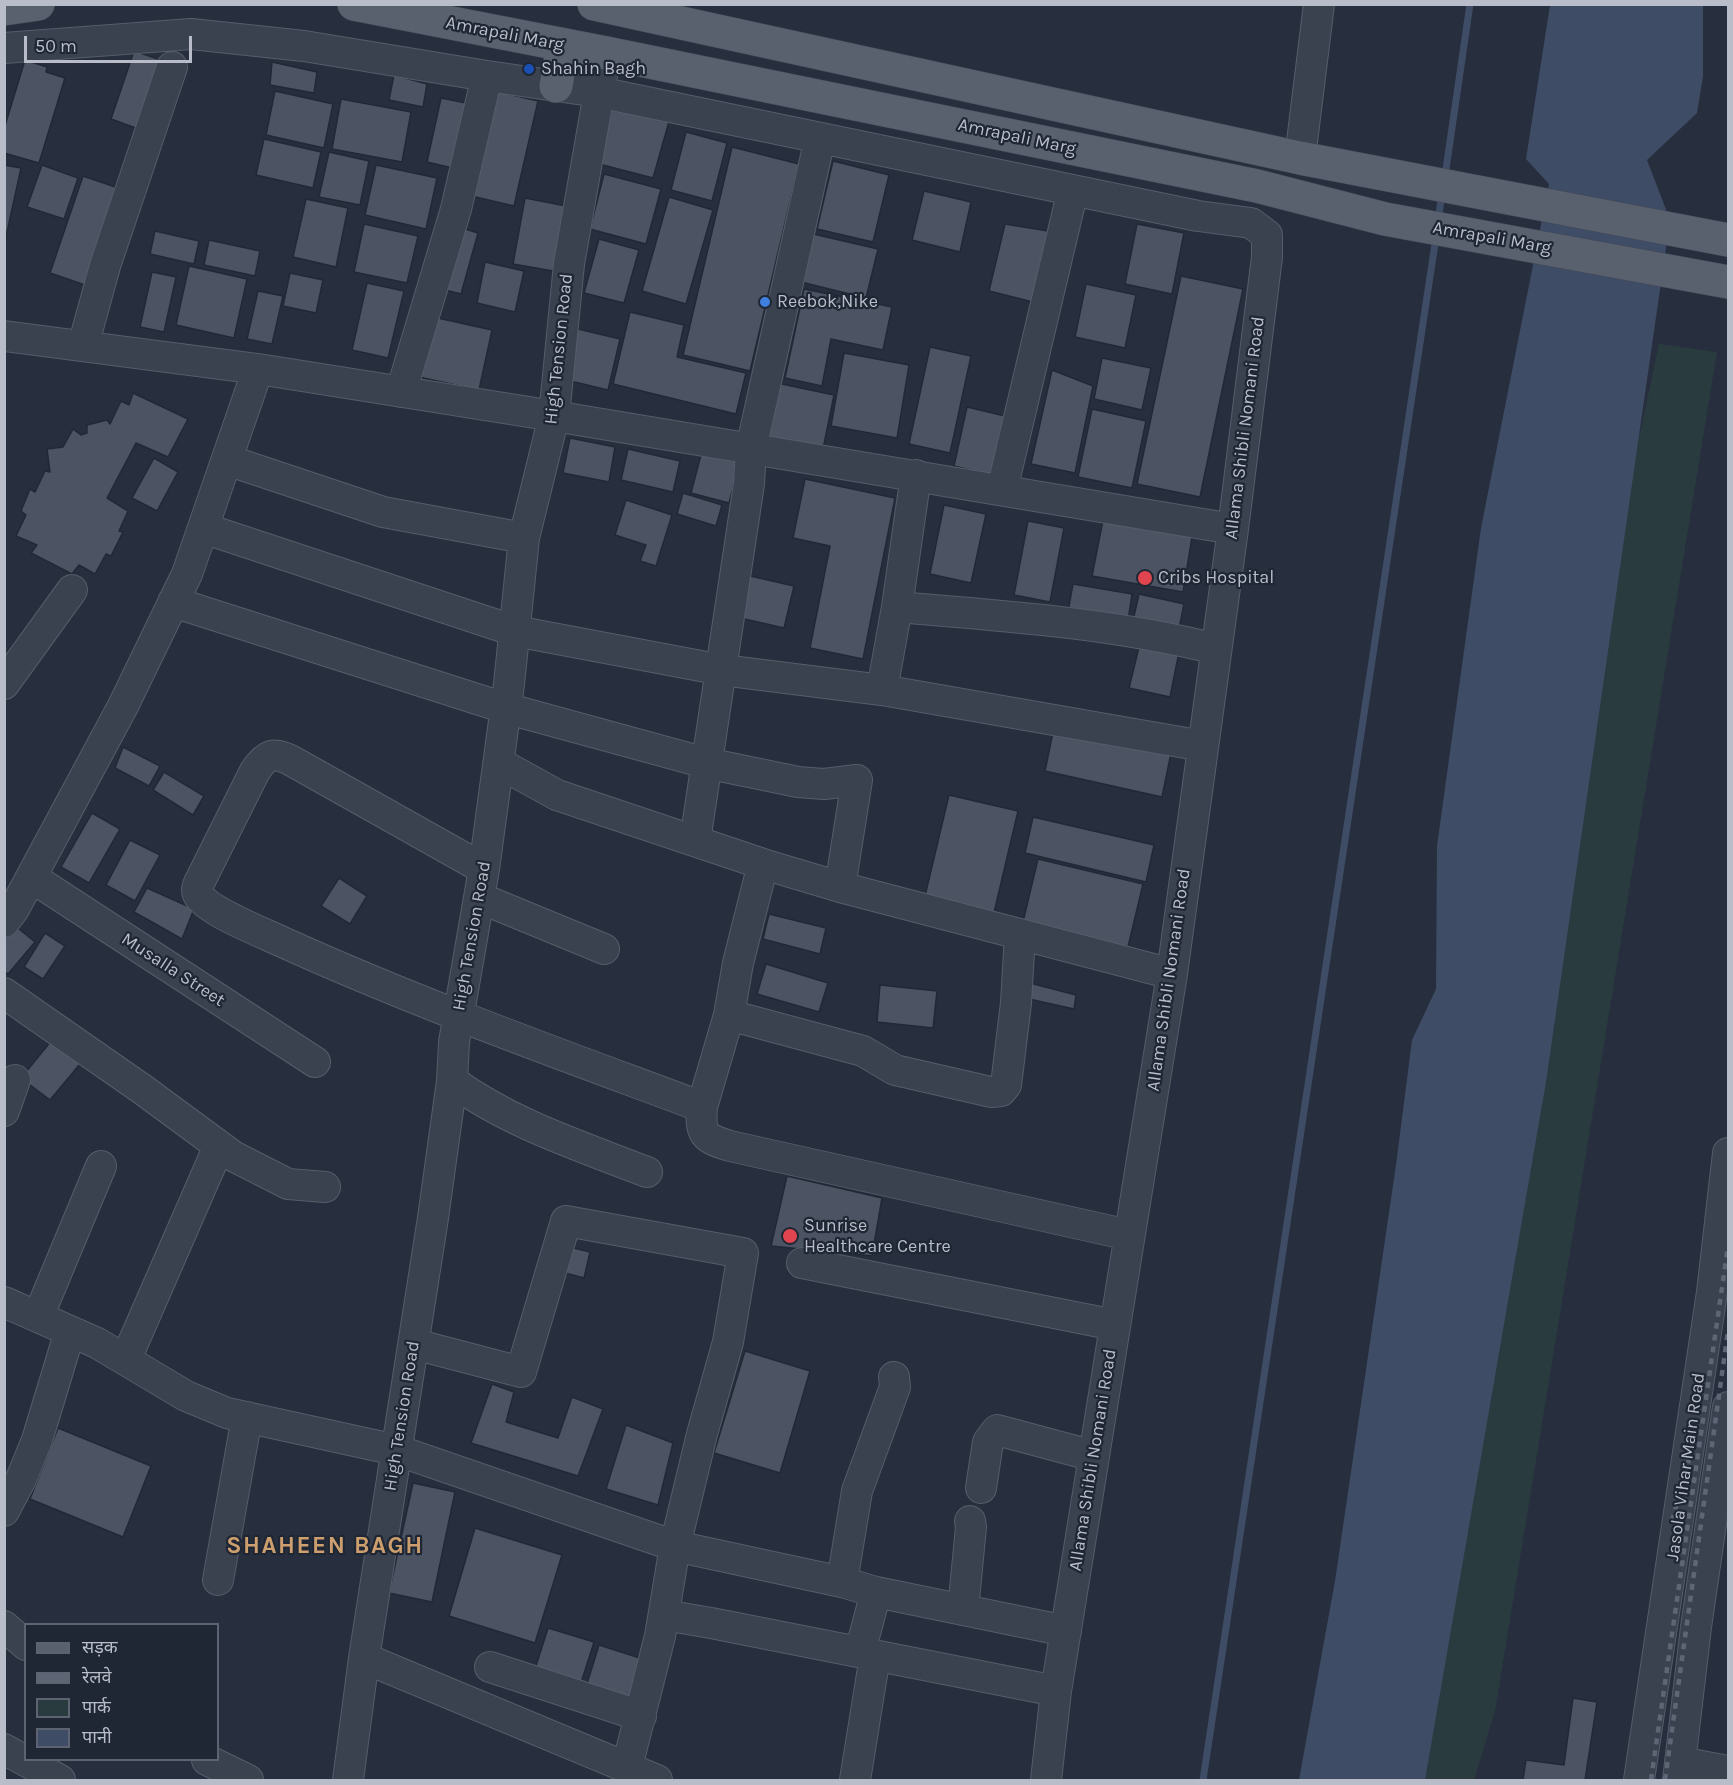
<!DOCTYPE html>
<html>
<head>
<meta charset="utf-8">
<style>
	body { margin:0 }
	#map { position:relative; width:1733px; height:1785px; overflow:hidden; background:#272f3e; font-family:Karla,"Noto Sans Devanagari",sans-serif }
	canvas { display:block }
	.frame { position:absolute; inset:0; border:6px solid #b8bdc9; pointer-events:none }
	.legend { position:absolute; left:24px; top:1623px; width:195px; height:138px; box-sizing:border-box; background:#202734; border:2px solid #5d6370; margin:0; padding:8px 10px; list-style:none; font-size:18px; color:#b8bdc9 }
	.legend li { display:flex; align-items:center; gap:12px; height:30px }
	.legend b { width:30px; border:2px solid #5d6370 }
	.scale { position:absolute; left:24px; top:36px; width:168px; height:27px; box-sizing:border-box; border:3px solid #b8bdc9; border-top:0; padding-left:8px; font-size:18px; line-height:21px; white-space:nowrap; color:#b8bdc9; -webkit-text-stroke:4px #202734; paint-order:stroke }
</style>
</head>
<body>
<div id="map">
<canvas width="1733" height="1785"></canvas>
<div class="frame"></div>
<ul class="legend">
<li><b style="height:8px;background:#59616e"></b>सड़क</li>
<li><b style="height:8px;background:#5e6575"></b>रेलवे</li>
<li><b style="height:16px;background:#293b3f"></b>पार्क</li>
<li><b style="height:16px;background:#3f4c66"></b>पानी</li>
</ul>
<div class="scale">50 m</div>
</div>
<script>
const c = document.querySelector('canvas').getContext('2d');
c.lineJoin = 'round';
function fillPath(path, color) { c.fillStyle = color; c.fill(path, 'evenodd'); }
function stroke(path, color, width, dash) { c.strokeStyle = color; c.lineWidth = width; c.lineCap = dash ? 'butt' : 'round'; c.setLineDash(dash || []); c.stroke(path); }
function drawText(font, color, halo, rows, align = 'center') {
  c.font = font + ' Karla,sans-serif'; c.lineWidth = 4.5; c.setLineDash([]); c.textBaseline = 'middle'; c.strokeStyle = halo; c.fillStyle = color; for (const [text, x, y, turn = 0] of rows) {
    c.save(); c.translate(x, y); c.rotate((+turn || 0) * Math.PI / 180); c.textAlign = isNaN(turn) ? turn : align; if (halo) c.strokeText(text, 0, 0); c.fillText(text, 0, 0); c.restore();
  }
}
const green = new Path2D(`
	M 1659,344 L 1717,352 L 1495,1711 L 1474,1780 L 1425,1780 L 1467,1502 L 1521,994 Z`);
const water = new Path2D(`
	M 1550,5 L 1703,5 L 1703,76 L 1697,113 L 1647,160 L 1670,220 L 1546,1082 L 1425,1780 L 1299,1780 L 1335,1581 L 1396,1165 L 1412,1040 L 1436,989 L 1437,846 L 1481,528 L 1549,184 L 1526,159 Z`);
const stream = new Path2D(`
	M 1445,176 L 1470,4
	M 1438,221 L 1442,193
	M 1203,1780 L 1436,237`);
const building = new Path2D(`
	M 134,51 L 167,62 L 144,131 L 111,119 Z
	M 25,60 L 47,67 L 46,72 L 65,78 L 39,163 L 4,153 L 4,129 Z
	M 272,62 L 317,72 L 314,93 L 270,85 Z
	M 394,75 L 427,84 L 423,107 L 389,100 Z
	M 491,90 L 538,101 L 514,206 L 467,195 Z
	M 275,91 L 333,104 L 324,148 L 266,135 Z
	M 441,98 L 471,104 L 457,169 L 427,162 Z
	M 341,99 L 411,112 L 402,162 L 332,149 Z
	M 613,104 L 670,118 L 653,178 L 599,164 Z
	M 686,132 L 727,143 L 712,201 L 671,190 Z
	M 264,139 L 321,152 L 313,188 L 256,175 Z
	M 732,147 L 799,164 L 750,371 L 683,355 Z
	M 329,152 L 369,161 L 360,205 L 319,197 Z
	M 833,161 L 889,175 L 873,242 L 817,229 Z
	M 4,165 L 21,168 L 4,246 Z
	M 42,165 L 78,178 L 64,219 L 27,207 Z
	M 376,165 L 437,178 L 426,229 L 365,215 Z
	M 604,174 L 661,189 L 646,244 L 590,229 Z
	M 83,176 L 127,191 L 94,288 L 50,273 Z
	M 924,191 L 971,202 L 960,252 L 912,240 Z
	M 669,197 L 713,210 L 686,304 L 642,291 Z
	M 525,198 L 566,206 L 553,271 L 513,264 Z
	M 306,199 L 348,208 L 336,267 L 293,257 Z
	M 364,224 L 418,236 L 407,283 L 354,272 Z
	M 1005,224 L 1054,232 L 1037,303 L 989,291 Z
	M 1137,224 L 1184,233 L 1172,294 L 1125,284 Z
	M 462,228 L 478,233 L 461,294 L 445,290 Z
	M 155,231 L 199,241 L 194,264 L 150,254 Z
	M 809,233 L 878,249 L 866,298 L 797,281 Z
	M 599,239 L 639,250 L 624,303 L 584,293 Z
	M 209,240 L 260,251 L 255,276 L 204,265 Z
	M 485,262 L 524,271 L 515,312 L 477,303 Z
	M 189,266 L 247,279 L 234,338 L 176,325 Z
	M 152,272 L 176,277 L 164,332 L 140,327 Z
	M 290,273 L 323,280 L 316,313 L 283,306 Z
	M 1181,276 L 1243,289 L 1200,497 L 1137,484 Z
	M 367,283 L 404,291 L 388,358 L 352,350 Z
	M 1086,284 L 1136,295 L 1125,348 L 1075,337 Z
	M 804,289 L 892,307 L 883,350 L 831,339 L 822,386 L 785,378 Z
	M 258,291 L 283,296 L 272,344 L 247,339 Z
	M 630,312 L 684,325 L 677,357 L 746,373 L 736,414 L 613,384 Z
	M 433,317 L 492,330 L 479,390 L 419,377 Z
	M 578,329 L 620,339 L 608,390 L 566,380 Z
	M 930,347 L 971,356 L 950,453 L 909,444 Z
	M 844,353 L 909,365 L 897,438 L 831,426 Z
	M 1102,358 L 1151,368 L 1142,410 L 1094,399 Z
	M 1052,370 L 1093,386 L 1075,473 L 1031,464 Z
	M 777,383 L 834,395 L 822,454 L 765,442 Z
	M 133,393 L 188,419 L 168,457 L 136,443 L 107,498 L 128,511 L 119,531 L 123,532 L 111,556 L 106,554 L 95,574 L 79,565 L 72,574 L 31,553 L 37,545 L 16,536 L 26,515 L 21,511 L 30,489 L 35,492 L 45,471 L 50,472 L 47,449 L 63,447 L 73,429 L 81,435 L 87,433 L 87,425 L 107,420 L 110,424 L 121,401 L 129,405 Z
	M 967,407 L 1009,417 L 996,476 L 954,466 Z
	M 1092,409 L 1146,421 L 1132,488 L 1078,477 Z
	M 570,438 L 615,447 L 609,482 L 563,473 Z
	M 628,449 L 680,461 L 673,492 L 621,480 Z
	M 702,451 L 740,461 L 729,503 L 691,493 Z
	M 154,458 L 178,472 L 157,511 L 132,498 Z
	M 805,479 L 895,498 L 863,659 L 810,648 L 830,546 L 793,538 Z
	M 683,493 L 722,505 L 716,526 L 677,514 Z
	M 626,500 L 672,515 L 656,566 L 640,561 L 646,545 L 615,535 Z
	M 944,505 L 986,514 L 971,583 L 930,574 Z
	M 1104,515 L 1193,531 L 1183,592 L 1092,576 Z
	M 1028,521 L 1064,528 L 1050,602 L 1014,595 Z
	M 746,575 L 794,586 L 784,628 L 736,617 Z
	M 1073,584 L 1132,594 L 1127,627 L 1067,617 Z
	M 1139,594 L 1184,604 L 1178,634 L 1132,625 Z
	M 1141,639 L 1180,647 L 1170,697 L 1129,688 Z
	M 1054,727 L 1171,753 L 1162,797 L 1045,771 Z
	M 123,747 L 160,766 L 149,786 L 115,768 Z
	M 164,772 L 204,796 L 193,815 L 153,790 Z
	M 949,795 L 1018,811 L 993,917 L 924,900 Z
	M 92,813 L 120,829 L 89,883 L 61,867 Z
	M 1033,817 L 1154,845 L 1146,882 L 1025,853 Z
	M 130,840 L 160,855 L 135,901 L 106,885 Z
	M 1038,859 L 1143,884 L 1127,951 L 1022,926 Z
	M 339,878 L 367,896 L 350,924 L 321,906 Z
	M 147,888 L 194,909 L 182,939 L 134,912 Z
	M 769,914 L 826,928 L 820,954 L 763,939 Z
	M 14,925 L 35,942 L 8,974 L 4,971 L 4,937 Z
	M 45,933 L 65,946 L 43,979 L 24,967 Z
	M 766,964 L 828,983 L 819,1012 L 757,994 Z
	M 1022,981 L 1076,995 L 1074,1009 L 1020,997 Z
	M 880,985 L 937,991 L 933,1028 L 877,1022 Z
	M 52,1040 L 80,1064 L 50,1100 L 21,1078 Z
	M 787,1176 L 882,1198 L 872,1256 L 771,1246 Z
	M 565,1246 L 590,1252 L 584,1278 L 558,1271 Z
	M 745,1351 L 810,1371 L 780,1473 L 714,1453 Z
	M 492,1384 L 514,1392 L 506,1422 L 558,1438 L 572,1397 L 603,1409 L 578,1476 L 471,1443 Z
	M 626,1425 L 673,1443 L 658,1505 L 606,1489 Z
	M 58,1428 L 151,1466 L 123,1537 L 30,1499 Z
	M 413,1483 L 455,1492 L 432,1602 L 389,1593 Z
	M 475,1528 L 562,1555 L 535,1643 L 449,1616 Z
	M 548,1628 L 594,1642 L 581,1683 L 535,1669 Z
	M 599,1645 L 646,1660 L 634,1702 L 586,1687 Z
	M 1573,1698 L 1597,1702 L 1585,1780 L 1523,1780 L 1526,1760 L 1564,1765 Z`);
const minor = new Path2D(`
	M 4,48 L 191,34 L 304,46 L 487,76 L 598,92 L 1198,216 L 1251,223 L 1267,235 L 1267,257 L 1233,529 L 1172,974 L 1056,1691 L 1046,1780
	M 1300,158 L 1319,4
	M 4,336 L 258,369 L 554,416 L 1233,529
	M 83,346 L 105,266 L 172,67
	M 401,392 L 456,209 L 487,76
	M 227,460 L 383,512 L 524,538
	M 1002,490 L 1073,190
	M 203,528 L 515,631 L 722,670 L 882,690 L 1203,746
	M 173,602 L 505,708 L 706,763 L 798,782 L 824,784 L 857,780 L 840,887
	M 897,607 C 1004,616 1111,623 1216,649
	M 4,684 L 72,590
	M 882,690 L 897,607 L 916,475
	M 499,763 L 557,795 L 763,864 L 840,887 L 1172,974
	M 695,841 L 749,484 L 751,449 L 820,138
	M 763,864 L 738,963 L 729,1015 L 702,1107 C 700,1135 704,1138 730,1146 L 1129,1235
	M 484,869 L 292,761 C 274,751 267,754 255,771 L 201,879 C 198,884 195,890 199,896 C 211,913 266,934 287,944 C 422,1005 563,1055 702,1107
	M 31,877 L 315,1062
	M 480,898 L 604,949
	M 4,922 L 14,909 L 123,706 L 187,574 L 258,369
	M 4,993 L 142,1089 L 233,1156 L 288,1184 L 325,1187
	M 729,1015 L 863,1051 L 895,1070 L 991,1092 L 1001,1091 L 1006,1085 L 1016,1003 L 1020,934
	M 452,1081 C 509,1123 580,1146 647,1172
	M 4,1111 L 15,1080
	M 802,1263 L 1115,1325
	M 4,1302 L 97,1343 L 186,1396 L 227,1413 L 396,1450 L 675,1546 L 842,1582 L 876,1592 L 860,1652
	M 38,1317 L 101,1166
	M 414,1344 L 521,1372 L 566,1221 L 743,1253 L 728,1342 L 702,1434 L 675,1546 L 660,1636 L 627,1767
	M 126,1359 L 219,1146
	M 981,1488 L 988,1442 L 997,1430 L 1094,1456
	M 4,1511 L 21,1479 L 37,1440 L 70,1331
	M 218,1580 L 247,1417
	M 842,1582 L 857,1491 L 895,1387 L 894,1377
	M 876,1592 L 1066,1631
	M 963,1610 L 971,1527 L 970,1521
	M 664,1615 L 711,1623 L 1056,1691
	M 4,1626 L 26,1645
	M 364,1658 L 657,1780
	M 490,1667 L 641,1716
	M 4,1749 L 60,1780
	M 207,1760 L 248,1780
	M 1680,1762 L 1728,1771
	M 348,1780 L 364,1658 L 433,1218 L 452,1081 L 454,1042 L 484,869 L 509,684 L 524,538 L 554,416 L 569,264 L 606,53
	M 855,1780 L 875,1656
	M 1639,1780 L 1712,1292 L 1728,1153
	M 1678,1780 L 1696,1627 L 1728,1407`);
const major = new Path2D(`
	M 354,4 L 606,53 L 1257,186 L 1385,219 L 1728,282
	M 594,4 L 1300,158 L 1728,240
	M 4,9 L 38,4
	M 556,86 L 563,45`);
const rail = new Path2D(`
	M 1672,1521 L 1692,1449
	M 1651,1780 L 1728,1246
	M 1665,1780 L 1728,1331`);
const markers = [
	[529,69,6,"#1a4fb4"],
	[765,302,6,"#3f7fe0"],
	[1145,578,8,"#e0444e"],
	[790,1236,8,"#e0444e"]
];
const streetNames = [
	["Amrapali Marg",505,34,11],
	["Amrapali Marg",1017,137,12],
	["Amrapali Marg",1492,238,10],
	["High Tension Road",559,349,-84],
	["Allama Shibli Nomani Road",1245,428,-83],
	["High Tension Road",472,936,-80],
	["Musalla Street",173,970,33],
	["Allama Shibli Nomani Road",1169,980,-82],
	["High Tension Road",402,1416,-81],
	["Allama Shibli Nomani Road",1093,1460,-81],
	["Jasola Vihar Main Road",1686,1467,-82]
];
const poiNames = [
	["Shahin Bagh",541,69],
	["Reebok,Nike",777,302],
	["Cribs Hospital",1158,578],
	["Sunrise",804,1226],
	["Healthcare Centre",804,1247]
];
const districtNames = [
	["SHAHEEN BAGH",325,1546]
];
fillPath(green, '#293b3f');
fillPath(water, '#3f4c66');
stroke(stream, '#3f4c66', 7);
fillPath(building, '#4c5464');
stroke(building, '#222936', 1.5);
stroke(minor, '#565d69', 32);
stroke(major, '#454b58', 34);
stroke(minor, '#3b424f', 30);
stroke(major, '#59616e', 33);
stroke(rail, '#5e6575', 4.5, [6, 6]);
for (const [x, y, r, color] of markers) { const dot = new Path2D(); dot.arc(x, y, r, 0, 2 * Math.PI); c.fillStyle = color; c.fill(dot); stroke(dot, '#202734', 2); }
drawText('18px', '#b8bdc9', '#202734', streetNames);
drawText('18px', '#b8bdc9', '#202734', poiNames, 'left');
c.letterSpacing = '1.5px';
drawText('bold 24px', '#ce9f6e', '#202734', districtNames);
c.letterSpacing = '0px';
</script>
</body>
</html>
